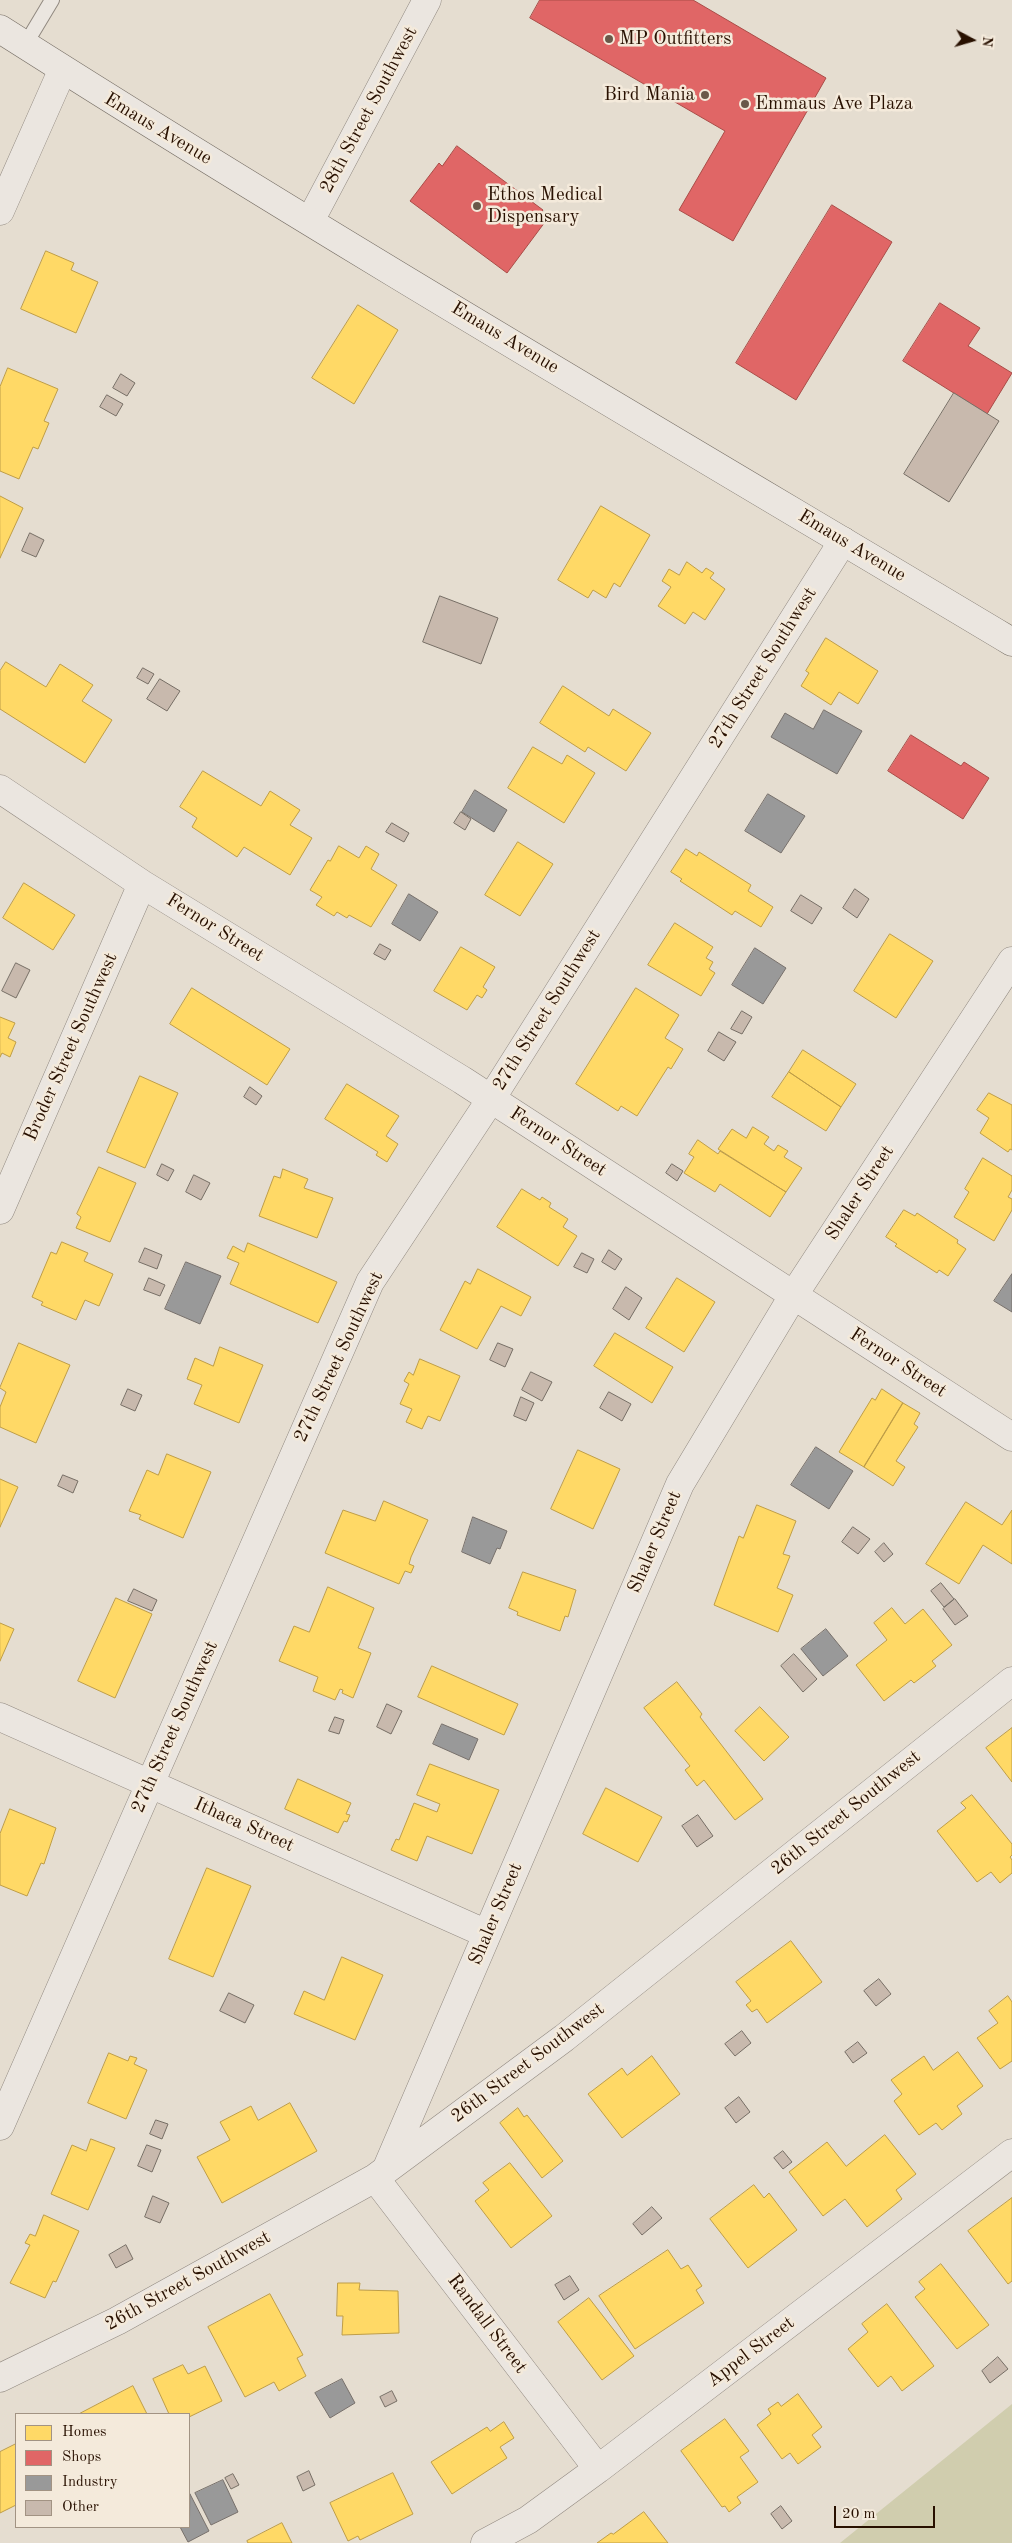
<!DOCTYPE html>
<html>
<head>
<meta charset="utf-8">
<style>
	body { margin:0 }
	#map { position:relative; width:1012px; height:2543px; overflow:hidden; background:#e5ddd0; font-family:"Old Standard TT",serif }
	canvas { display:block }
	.legend { position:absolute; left:15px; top:2413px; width:175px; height:115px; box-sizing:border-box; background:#f4eadb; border:1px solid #a29383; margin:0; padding:6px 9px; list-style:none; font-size:15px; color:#281000 }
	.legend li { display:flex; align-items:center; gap:10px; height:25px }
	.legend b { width:25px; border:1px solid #a29383 }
	.north { position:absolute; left:947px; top:15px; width:50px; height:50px; -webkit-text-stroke:4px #f4eadb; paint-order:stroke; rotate:96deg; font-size:14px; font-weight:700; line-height:20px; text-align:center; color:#281000 }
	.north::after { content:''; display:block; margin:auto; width:18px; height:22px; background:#281000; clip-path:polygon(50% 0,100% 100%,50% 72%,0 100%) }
	.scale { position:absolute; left:834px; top:2506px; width:101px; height:22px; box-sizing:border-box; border:2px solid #281000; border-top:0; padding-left:6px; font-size:15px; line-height:18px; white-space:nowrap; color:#281000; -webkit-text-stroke:4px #f4eadb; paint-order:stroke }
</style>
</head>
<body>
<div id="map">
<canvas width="1012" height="2543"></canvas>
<ul class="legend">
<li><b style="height:14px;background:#ffd966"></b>Homes</li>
<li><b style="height:14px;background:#e06666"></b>Shops</li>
<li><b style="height:14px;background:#999"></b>Industry</li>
<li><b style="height:14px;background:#c8b9ad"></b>Other</li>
</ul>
<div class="north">N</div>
<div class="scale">20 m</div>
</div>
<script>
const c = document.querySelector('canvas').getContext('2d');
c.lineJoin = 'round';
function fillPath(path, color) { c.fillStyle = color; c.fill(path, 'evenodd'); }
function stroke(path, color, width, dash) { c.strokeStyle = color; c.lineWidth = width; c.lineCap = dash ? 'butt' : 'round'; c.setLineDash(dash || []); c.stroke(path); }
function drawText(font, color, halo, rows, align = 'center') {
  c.font = font + ' "Old Standard TT",serif'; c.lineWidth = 5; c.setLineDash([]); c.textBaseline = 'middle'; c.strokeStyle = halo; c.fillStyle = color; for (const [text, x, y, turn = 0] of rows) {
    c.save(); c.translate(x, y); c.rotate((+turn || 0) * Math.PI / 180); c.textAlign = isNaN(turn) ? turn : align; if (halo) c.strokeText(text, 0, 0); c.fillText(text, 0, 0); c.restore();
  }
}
const green = new Path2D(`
	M 1012,2404 L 1012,2543 L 840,2543 Z`);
const homes = new Path2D(`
	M 46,251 L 74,263 L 71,270 L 98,282 L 76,333 L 21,309 Z
	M 358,305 L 398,330 L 354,404 L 312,378 Z
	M 8,368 L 58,389 L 44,421 L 49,423 L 38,449 L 33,447 L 19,479 L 0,471 L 0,387 Z
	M 0,496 L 23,508 L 0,558 Z
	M 601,506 L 650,535 L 620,587 L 614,583 L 606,598 L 593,590 L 588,598 L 558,580 Z
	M 687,562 L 702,573 L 706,568 L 714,573 L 710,578 L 725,589 L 705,620 L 693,612 L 685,624 L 658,606 L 671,587 L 662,581 L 669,569 L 679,575 Z
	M 826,638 L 878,671 L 858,704 L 839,692 L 831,705 L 801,686 L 809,673 L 806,671 Z
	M 6,662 L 46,687 L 60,664 L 93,685 L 82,701 L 112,720 L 85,763 L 0,709 L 0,671 Z
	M 563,686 L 609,716 L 613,709 L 651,733 L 626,771 L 588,747 L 585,752 L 540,723 Z
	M 533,747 L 562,764 L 567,755 L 595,773 L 564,823 L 508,788 Z
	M 203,771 L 261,806 L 270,791 L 300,810 L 290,825 L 312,838 L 290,875 L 244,847 L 237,857 L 192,827 L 197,818 L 180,807 Z
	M 518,842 L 553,864 L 520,916 L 485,895 Z
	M 339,846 L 359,858 L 366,846 L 379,854 L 371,869 L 397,885 L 371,927 L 349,915 L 347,918 L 337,912 L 334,916 L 316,905 L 322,897 L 310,890 L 328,860 L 330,861 Z
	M 686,849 L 697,856 L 699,852 L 751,885 L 748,891 L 773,907 L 761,927 L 735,911 L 732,915 L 680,881 L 682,879 L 671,872 Z
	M 24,883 L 75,915 L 53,950 L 3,918 Z
	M 675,923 L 713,947 L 706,958 L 713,962 L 709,969 L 715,973 L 701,996 L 648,965 Z
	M 890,934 L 933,961 L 896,1018 L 854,991 Z
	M 461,947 L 495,967 L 483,987 L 487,990 L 482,998 L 477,995 L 467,1010 L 434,991 Z
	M 192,988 L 290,1049 L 267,1085 L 170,1024 Z
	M 636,988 L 679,1015 L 665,1038 L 683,1049 L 671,1069 L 668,1067 L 637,1116 L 621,1106 L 618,1111 L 576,1084 Z
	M 0,1017 L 15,1023 L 8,1038 L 16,1042 L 10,1057 L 2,1053 L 0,1057 Z
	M 803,1050 L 856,1084 L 841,1107 L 789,1072 Z
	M 789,1072 L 841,1107 L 826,1131 L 772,1097 Z
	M 140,1076 L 178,1093 L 145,1168 L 107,1152 Z
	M 347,1084 L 399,1116 L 386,1136 L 398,1144 L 387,1162 L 376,1155 L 378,1152 L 325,1119 Z
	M 989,1093 L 1012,1105 L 1012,1150 L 1010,1149 L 1008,1152 L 980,1133 L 989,1118 L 977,1110 Z
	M 753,1127 L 769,1137 L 764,1144 L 774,1151 L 778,1145 L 788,1151 L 784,1157 L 802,1168 L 786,1192 L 718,1149 L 732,1129 L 746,1138 Z
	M 698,1140 L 718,1154 L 720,1151 L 786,1192 L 770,1217 L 720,1184 L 715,1192 L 684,1173 L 694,1157 L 689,1154 Z
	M 983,1158 L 1012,1176 L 1012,1190 L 1008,1197 L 1012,1199 L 1012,1210 L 994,1241 L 954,1217 L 969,1192 L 965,1189 Z
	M 99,1167 L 136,1183 L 110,1242 L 76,1228 L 81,1217 L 77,1214 Z
	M 283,1169 L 308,1179 L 304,1188 L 333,1198 L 317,1238 L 259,1216 L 274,1176 L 280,1178 Z
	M 522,1189 L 540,1200 L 542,1197 L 551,1203 L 549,1207 L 568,1219 L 563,1227 L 577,1236 L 558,1266 L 497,1227 Z
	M 904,1210 L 915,1216 L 917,1213 L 958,1240 L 957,1243 L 966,1249 L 948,1276 L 939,1270 L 937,1273 L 895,1246 L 897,1244 L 886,1237 Z
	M 62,1242 L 88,1253 L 84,1261 L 113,1274 L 99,1306 L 85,1300 L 76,1320 L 41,1305 L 43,1302 L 32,1297 L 51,1252 L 56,1254 Z
	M 248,1243 L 337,1282 L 318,1323 L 230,1284 L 239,1263 L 227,1258 L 233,1246 L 244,1252 Z
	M 478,1269 L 531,1297 L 521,1316 L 501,1306 L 477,1349 L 440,1330 L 465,1281 L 470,1284 Z
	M 677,1278 L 715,1302 L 684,1352 L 646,1328 Z
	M 615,1333 L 673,1367 L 652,1403 L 594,1366 Z
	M 19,1343 L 70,1365 L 36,1443 L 0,1427 L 0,1407 L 6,1392 L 0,1388 Z
	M 220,1347 L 263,1365 L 239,1423 L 194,1404 L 202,1385 L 187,1379 L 195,1358 L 213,1366 Z
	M 420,1359 L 460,1376 L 440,1421 L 428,1416 L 422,1429 L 406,1422 L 412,1409 L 400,1404 L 409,1384 L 404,1381 L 409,1372 L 413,1375 Z
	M 882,1389 L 903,1403 L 864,1467 L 839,1452 L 872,1398 L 875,1400 Z
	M 903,1403 L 920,1413 L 914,1424 L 918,1427 L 896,1461 L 905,1467 L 893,1486 L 864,1467 Z
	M 578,1450 L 620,1469 L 593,1529 L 551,1509 Z
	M 167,1454 L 211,1472 L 183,1538 L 139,1519 L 141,1515 L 129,1511 L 147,1470 L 158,1475 Z
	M 0,1479 L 18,1487 L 0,1527 Z
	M 384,1501 L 428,1520 L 411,1557 L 409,1564 L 414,1566 L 411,1573 L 405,1571 L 399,1584 L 325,1553 L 343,1510 L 375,1521 Z
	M 966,1502 L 1002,1525 L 1012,1510 L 1012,1564 L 983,1545 L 959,1584 L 926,1564 Z
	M 757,1505 L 796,1521 L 783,1554 L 790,1556 L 777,1588 L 793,1595 L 778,1632 L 714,1605 L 739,1536 L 743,1538 Z
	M 523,1572 L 576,1590 L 568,1617 L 565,1616 L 560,1631 L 517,1615 L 518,1612 L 509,1608 Z
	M 328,1587 L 374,1608 L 358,1648 L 371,1653 L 353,1698 L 342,1693 L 343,1690 L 340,1689 L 335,1700 L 313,1691 L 318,1677 L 279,1661 L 294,1626 L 309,1632 Z
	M 116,1598 L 152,1614 L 115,1698 L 78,1681 Z
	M 892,1608 L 905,1624 L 923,1609 L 952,1645 L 932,1661 L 936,1666 L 914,1683 L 911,1680 L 884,1701 L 856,1665 L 887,1640 L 874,1623 Z
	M 0,1623 L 14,1629 L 0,1661 Z
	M 432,1666 L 518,1704 L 504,1735 L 418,1697 Z
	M 677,1682 L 702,1714 L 700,1717 L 763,1799 L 735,1820 L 704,1780 L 697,1786 L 685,1770 L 690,1766 L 644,1708 Z
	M 760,1707 L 789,1737 L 764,1761 L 735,1731 Z
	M 1012,1728 L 1012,1782 L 986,1748 Z
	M 430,1764 L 499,1790 L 472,1854 L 427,1836 L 417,1861 L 391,1850 L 396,1839 L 399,1840 L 414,1803 L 437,1812 L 440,1804 L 417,1795 Z
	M 298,1779 L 351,1803 L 346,1814 L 350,1815 L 347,1822 L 344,1821 L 338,1833 L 285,1809 Z
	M 606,1788 L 662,1817 L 638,1862 L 583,1834 Z
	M 972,1795 L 1012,1844 L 1012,1855 L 1010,1857 L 1012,1860 L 1012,1873 L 1000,1883 L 991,1872 L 977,1882 L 937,1831 L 966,1808 L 961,1803 Z
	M 10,1809 L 56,1828 L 44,1864 L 41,1863 L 27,1896 L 0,1885 L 0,1834 Z
	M 207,1868 L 251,1886 L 213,1977 L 169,1959 Z
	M 791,1941 L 822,1982 L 767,2023 L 757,2009 L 752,2012 L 746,2005 L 751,2001 L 736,1982 Z
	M 342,1957 L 383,1975 L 355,2040 L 294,2014 L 304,1991 L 324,2000 Z
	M 1008,1996 L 1012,2002 L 1012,2061 L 1000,2069 L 977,2038 L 998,2023 L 989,2011 Z
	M 958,2052 L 983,2086 L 957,2106 L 962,2114 L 942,2130 L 936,2123 L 919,2135 L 894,2101 L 902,2094 L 891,2080 L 924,2056 L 933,2070 Z
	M 109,2053 L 128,2061 L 130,2056 L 137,2058 L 134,2064 L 147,2070 L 126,2119 L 88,2103 Z
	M 652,2056 L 680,2094 L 622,2138 L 588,2094 L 622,2068 L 627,2075 Z
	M 290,2103 L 317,2151 L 222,2203 L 197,2157 L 230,2140 L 220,2122 L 251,2106 L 258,2120 Z
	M 518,2108 L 524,2117 L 527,2115 L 563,2161 L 542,2178 L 500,2123 Z
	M 885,2135 L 916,2174 L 896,2190 L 902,2199 L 867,2227 L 845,2199 L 823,2216 L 789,2172 L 827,2142 L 846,2166 Z
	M 91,2139 L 115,2148 L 88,2210 L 51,2194 L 72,2145 L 86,2151 Z
	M 510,2163 L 552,2216 L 511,2248 L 475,2201 L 489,2190 L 483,2183 Z
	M 754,2185 L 764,2198 L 769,2193 L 797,2230 L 748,2268 L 710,2219 Z
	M 1012,2198 L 1012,2281 L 1008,2284 L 968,2231 Z
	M 44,2215 L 79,2231 L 56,2282 L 53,2281 L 45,2298 L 10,2283 L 30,2245 L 25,2243 L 30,2234 L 35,2236 Z
	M 668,2250 L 681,2269 L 688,2265 L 702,2286 L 696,2290 L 704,2303 L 635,2349 L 599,2296 Z
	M 941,2264 L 989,2325 L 957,2349 L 915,2297 L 925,2289 L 919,2282 Z
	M 338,2283 L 360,2283 L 359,2290 L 398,2291 L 399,2333 L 342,2335 L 343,2316 L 337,2316 Z
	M 270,2294 L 303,2355 L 297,2358 L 306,2376 L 279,2391 L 274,2382 L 245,2397 L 208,2327 Z
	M 589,2298 L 634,2356 L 602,2380 L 558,2322 Z
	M 887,2304 L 934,2366 L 902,2391 L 891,2376 L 878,2387 L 848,2349 L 868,2332 L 862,2324 Z
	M 183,2365 L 188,2374 L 205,2366 L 222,2401 L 189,2417 L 189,2414 L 169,2414 L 153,2379 Z
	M 133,2386 L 147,2414 L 79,2414 Z
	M 798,2394 L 822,2427 L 812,2435 L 821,2447 L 798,2464 L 790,2453 L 782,2459 L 757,2425 L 771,2414 L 768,2409 L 778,2402 L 781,2406 Z
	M 725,2419 L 749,2451 L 740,2457 L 758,2482 L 737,2497 L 741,2503 L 729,2512 L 725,2506 L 722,2507 L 681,2451 Z
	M 504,2422 L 514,2438 L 500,2447 L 507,2458 L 452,2494 L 431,2462 L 487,2427 L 490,2431 Z
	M 16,2444 L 16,2505 L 0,2513 L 0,2452 Z
	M 393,2473 L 413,2514 L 360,2540 L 358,2536 L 348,2541 L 330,2503 Z
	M 644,2512 L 668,2543 L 597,2543 L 611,2533 L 613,2534 Z
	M 282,2523 L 292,2543 L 248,2543 L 247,2541 Z`);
const shops = new Path2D(`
	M 540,0 L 693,0 L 826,78 L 733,241 L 679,210 L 725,131 L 530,18 Z
	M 457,146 L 543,210 L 538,217 L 545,222 L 507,273 L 410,201 L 439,163 L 442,166 Z
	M 832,205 L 892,242 L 796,400 L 736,363 Z
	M 940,303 L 980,328 L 968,346 L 1012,373 L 987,414 L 903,361 Z
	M 911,735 L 961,766 L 964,762 L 989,778 L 963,819 L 888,771 Z`);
const industry = new Path2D(`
	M 824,710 L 862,731 L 837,774 L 771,737 L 785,713 L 813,729 Z
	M 475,790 L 507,810 L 494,832 L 462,812 Z
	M 768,794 L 805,816 L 781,853 L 745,831 Z
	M 409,894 L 438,912 L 420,941 L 392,924 Z
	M 755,948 L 786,968 L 763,1004 L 732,985 Z
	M 186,1262 L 221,1276 L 200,1324 L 165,1309 Z
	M 1012,1274 L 1012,1312 L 994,1301 Z
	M 816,1447 L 853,1471 L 829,1509 L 791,1485 Z
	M 473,1517 L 507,1531 L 500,1549 L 497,1548 L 490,1564 L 462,1552 Z
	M 826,1629 L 848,1656 L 823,1676 L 801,1649 Z
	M 442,1724 L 478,1739 L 469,1760 L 433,1744 Z
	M 342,2379 L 355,2403 L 330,2418 L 315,2393 Z
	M 223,2480 L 238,2512 L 211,2525 L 195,2493 Z
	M 190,2494 L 209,2531 L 188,2542 L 180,2527 L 189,2527 Z`);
const building = new Path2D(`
	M 121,374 L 135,383 L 127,396 L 113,388 Z
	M 954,393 L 999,421 L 949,502 L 904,474 Z
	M 107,395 L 123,404 L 116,416 L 100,407 Z
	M 30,533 L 44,540 L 36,557 L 22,551 Z
	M 440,596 L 498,618 L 481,664 L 423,642 Z
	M 143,668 L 154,674 L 148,684 L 137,678 Z
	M 160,679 L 180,691 L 167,711 L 147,699 Z
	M 461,812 L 471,819 L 465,830 L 454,823 Z
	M 392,823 L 409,833 L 404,842 L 386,832 Z
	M 855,889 L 869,899 L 857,918 L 843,908 Z
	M 801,895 L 822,908 L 812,924 L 791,911 Z
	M 380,944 L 391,950 L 385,960 L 374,954 Z
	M 16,963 L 30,970 L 16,998 L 2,991 Z
	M 742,1011 L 752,1017 L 742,1034 L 731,1029 Z
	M 719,1032 L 736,1042 L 724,1061 L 708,1051 Z
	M 250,1087 L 262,1096 L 256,1105 L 244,1097 Z
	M 162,1164 L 174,1170 L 168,1181 L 157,1175 Z
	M 672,1164 L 683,1171 L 677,1181 L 666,1173 Z
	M 194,1175 L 210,1183 L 201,1200 L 186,1192 Z
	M 145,1248 L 162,1255 L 157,1269 L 139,1262 Z
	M 609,1250 L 622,1259 L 615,1270 L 602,1262 Z
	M 582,1253 L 594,1259 L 587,1273 L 574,1267 Z
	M 149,1278 L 165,1285 L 160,1296 L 144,1290 Z
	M 626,1287 L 642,1298 L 629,1320 L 613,1309 Z
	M 498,1343 L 513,1349 L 505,1367 L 490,1360 Z
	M 531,1372 L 552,1382 L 542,1401 L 522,1390 Z
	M 128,1389 L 142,1395 L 135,1411 L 121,1405 Z
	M 609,1392 L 631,1404 L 622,1421 L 600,1408 Z
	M 521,1397 L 534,1403 L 526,1421 L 514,1416 Z
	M 63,1475 L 78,1481 L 73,1493 L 58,1486 Z
	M 853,1527 L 870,1539 L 858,1554 L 842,1542 Z
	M 884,1543 L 893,1554 L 884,1562 L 875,1552 Z
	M 941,1583 L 954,1599 L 944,1607 L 931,1591 Z
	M 134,1589 L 157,1600 L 152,1611 L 128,1601 Z
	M 955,1599 L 968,1616 L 955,1625 L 943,1609 Z
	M 794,1654 L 817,1679 L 803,1692 L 781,1666 Z
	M 387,1704 L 402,1711 L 391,1734 L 377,1727 Z
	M 335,1717 L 344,1720 L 339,1734 L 329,1731 Z
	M 698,1815 L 713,1836 L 697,1847 L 682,1826 Z
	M 879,1979 L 891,1994 L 876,2006 L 864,1991 Z
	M 229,1993 L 254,2005 L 245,2023 L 220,2011 Z
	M 742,2031 L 751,2043 L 735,2056 L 725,2044 Z
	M 858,2042 L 867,2053 L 853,2063 L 845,2052 Z
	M 739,2097 L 750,2112 L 736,2123 L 725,2108 Z
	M 156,2120 L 168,2124 L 162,2139 L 150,2134 Z
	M 147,2145 L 161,2150 L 152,2172 L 138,2166 Z
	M 783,2151 L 792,2162 L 783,2169 L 774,2158 Z
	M 153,2196 L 169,2203 L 160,2223 L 145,2217 Z
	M 652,2207 L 662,2218 L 642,2235 L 633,2224 Z
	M 126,2245 L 133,2259 L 116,2268 L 109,2255 Z
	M 570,2276 L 579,2290 L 564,2300 L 555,2285 Z
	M 998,2357 L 1008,2369 L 990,2383 L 982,2371 Z
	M 392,2391 L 397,2401 L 385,2407 L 380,2397 Z
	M 309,2471 L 315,2485 L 303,2491 L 297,2477 Z
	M 233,2474 L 239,2485 L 231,2489 L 225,2478 Z
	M 781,2506 L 792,2521 L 782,2529 L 771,2514 Z`);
const service = new Path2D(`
	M 25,45 L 52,0`);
const minor = new Path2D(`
	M 0,211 L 62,71
	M 310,221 L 427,0
	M 0,789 L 142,884 L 462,1080 L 1012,1437
	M 0,1210 L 142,884
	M 0,1717 L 487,1934
	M 0,2126 L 370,1282 L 491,1099 L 843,541
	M 386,2170 L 680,1484 L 793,1296 L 1012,961
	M 375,2178 L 598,2469
	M 0,2378 L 117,2321 L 375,2178 L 564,2038 L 1012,1681
	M 485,2543 L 528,2520 L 598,2469 L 1012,2153`);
const secondary = new Path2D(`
	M 0,29 C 333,241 674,440 1012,642`);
const markers = [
	[609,39,5,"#6a5849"],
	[705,95,5,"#6a5849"],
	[745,104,5,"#6a5849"],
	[477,206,5,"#6a5849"]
];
const poiNames = [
	["MP Outfitters",619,39],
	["Bird Mania",695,95,"right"],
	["Emmaus Ave Plaza",755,104],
	["Ethos Medical",487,195],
	["Dispensary",487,217]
];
const streetNames = [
	["28th Street Southwest",369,110,-62],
	["Emaus Avenue",158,129,31],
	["Emaus Avenue",505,338,31],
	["Emaus Avenue",852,546,31],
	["27th Street Southwest",763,668,-58],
	["Fernor Street",215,928,32],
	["27th Street Southwest",547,1010,-58],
	["Broder Street Southwest",71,1047,-66],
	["Fernor Street",558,1142,33],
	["Shaler Street",860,1193,-57],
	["27th Street Southwest",339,1357,-65],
	["Fernor Street",898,1363,33],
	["Shaler Street",655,1542,-67],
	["27th Street Southwest",175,1727,-66],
	["26th Street Southwest",846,1813,-39],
	["Ithaca Street",244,1825,24],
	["Shaler Street",496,1914,-67],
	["26th Street Southwest",528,2063,-37],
	["26th Street Southwest",188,2281,-29],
	["Randall Street",487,2324,53],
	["Appel Street",751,2352,-37]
];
fillPath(green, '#d0cdae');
fillPath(homes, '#ffd966');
stroke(homes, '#be9d47', 1);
fillPath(shops, '#e06666');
stroke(shops, '#a94c47', 1);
fillPath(industry, '#999');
stroke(industry, '#77706b', 1);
fillPath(building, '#c8b9ad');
stroke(building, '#766e65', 1);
stroke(service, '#918980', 16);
stroke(minor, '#918980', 29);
stroke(secondary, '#766e65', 29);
stroke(service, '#ebe6e0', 14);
stroke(minor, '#ebe6e0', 28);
stroke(secondary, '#ebe6e0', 28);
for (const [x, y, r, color] of markers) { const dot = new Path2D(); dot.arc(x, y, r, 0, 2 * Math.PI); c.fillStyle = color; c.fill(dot); stroke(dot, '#f4eadb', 2); }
drawText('19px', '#281000', '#f4eadb', poiNames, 'left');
drawText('19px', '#281000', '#f4eadb', streetNames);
</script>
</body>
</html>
